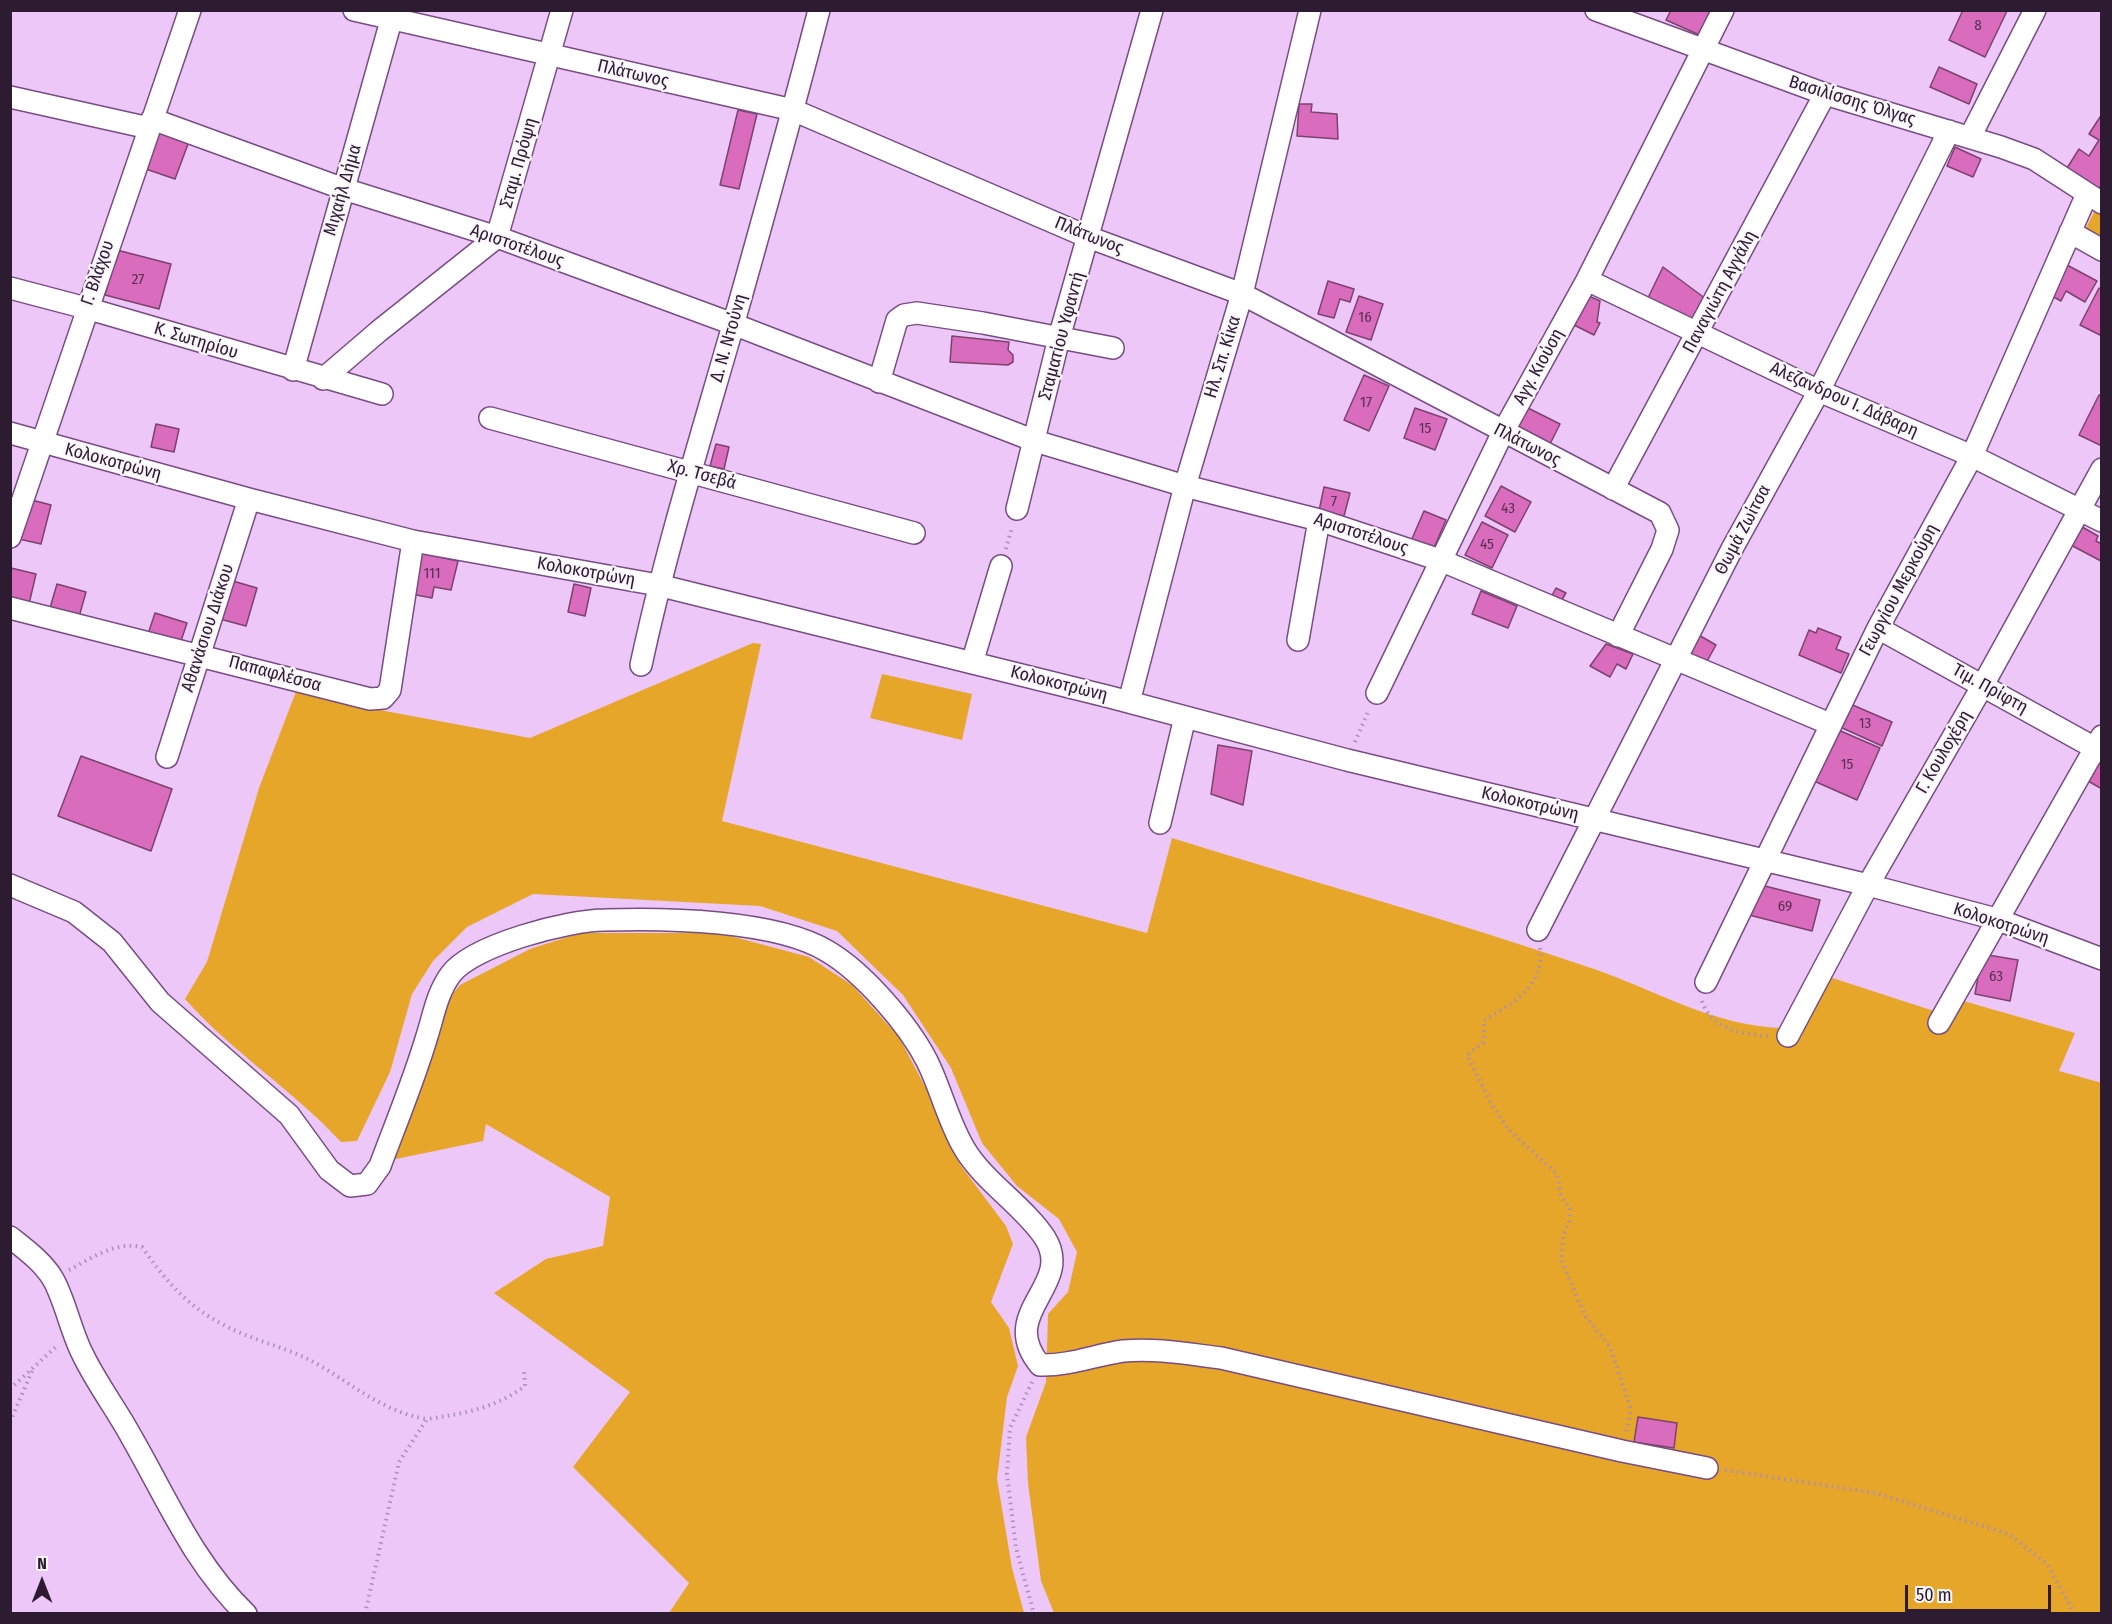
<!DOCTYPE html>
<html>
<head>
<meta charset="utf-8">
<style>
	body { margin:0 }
	#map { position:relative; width:2112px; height:1624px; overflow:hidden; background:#edc7f8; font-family:"Fira Sans Condensed",sans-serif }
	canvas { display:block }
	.frame { position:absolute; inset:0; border:12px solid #2d1b32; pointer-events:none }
	.north { position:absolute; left:12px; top:1552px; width:60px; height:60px; -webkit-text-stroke:4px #faf6fc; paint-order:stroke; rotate:0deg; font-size:16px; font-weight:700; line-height:24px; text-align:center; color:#2d1b32 }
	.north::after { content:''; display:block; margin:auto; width:21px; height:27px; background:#2d1b32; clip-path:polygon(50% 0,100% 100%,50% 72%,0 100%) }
	.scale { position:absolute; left:1905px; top:1585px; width:146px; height:27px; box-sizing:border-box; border:3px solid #2d1b32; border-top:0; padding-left:8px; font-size:18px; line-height:21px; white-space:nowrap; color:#2d1b32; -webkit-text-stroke:4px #faf6fc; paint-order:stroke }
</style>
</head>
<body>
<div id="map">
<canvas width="2112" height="1624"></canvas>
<div class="frame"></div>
<div class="north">N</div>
<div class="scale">50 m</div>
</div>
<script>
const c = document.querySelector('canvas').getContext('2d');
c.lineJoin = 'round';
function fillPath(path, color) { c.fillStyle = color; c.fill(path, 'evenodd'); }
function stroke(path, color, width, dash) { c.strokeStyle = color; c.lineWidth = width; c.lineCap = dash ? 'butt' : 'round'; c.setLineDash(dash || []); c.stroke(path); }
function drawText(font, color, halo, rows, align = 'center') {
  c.font = font + ' "Fira Sans Condensed",sans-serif'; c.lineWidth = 4.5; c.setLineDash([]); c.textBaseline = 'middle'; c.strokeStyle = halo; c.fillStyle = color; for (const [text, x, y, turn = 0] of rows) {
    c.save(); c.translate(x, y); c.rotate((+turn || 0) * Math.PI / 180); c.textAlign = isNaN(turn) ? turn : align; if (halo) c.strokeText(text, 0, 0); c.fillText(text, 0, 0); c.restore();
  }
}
const green = new Path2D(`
	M 2096,208 L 2101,210 L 2101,250 L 2081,238 Z
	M 753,643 L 761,644 L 722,821 L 1147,933 L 1172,838 C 1312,882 1455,921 1594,969 C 1657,991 1716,1027 1784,1028 L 1814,972 L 1937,1012 L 1946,996 L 2075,1033 L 2059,1071 L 2102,1083 L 2101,1613 L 1054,1613 L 1041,1581 L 1028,1483 L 1026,1437 L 1046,1382 L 1048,1314 L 1068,1292 L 1077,1252 L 1059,1219 L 1017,1186 L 982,1143 L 951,1068 L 903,995 L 837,931 L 760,906 L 533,894 L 467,927 L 433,961 L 412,994 L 390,1072 L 357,1141 L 341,1142 C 293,1090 232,1052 185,999 L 207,962 L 259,788 L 297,689 L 385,711 L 530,738 Z
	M 882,674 L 972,694 L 962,740 L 870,718 Z
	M 580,933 L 719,933 L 809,957 L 852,985 L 899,1037 L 932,1100 L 961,1166 L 1006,1226 L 1013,1244 L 991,1302 L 1009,1328 L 1018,1366 L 1007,1397 L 997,1479 L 1012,1568 L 1024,1613 L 669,1613 L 689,1583 L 573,1467 L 630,1392 L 494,1293 L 546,1259 L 603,1246 L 610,1197 L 486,1124 L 483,1141 L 391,1160 L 444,1004 L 460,985 L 530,949 Z`);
const building = new Path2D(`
	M 1671,10 L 1716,10 L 1704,37 L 1666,20 Z
	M 1963,10 L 2007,11 L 1985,57 L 1949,40 Z
	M 1939,67 L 1977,84 L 1969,104 L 1930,87 Z
	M 1299,104 L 1312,104 L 1311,112 L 1337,114 L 1338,139 L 1297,136 Z
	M 738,110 L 757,114 L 739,189 L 720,185 Z
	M 2102,114 L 2102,184 L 2097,191 L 2064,173 L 2079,149 L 2089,156 L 2099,140 L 2089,134 Z
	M 159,124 L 191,136 L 175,179 L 143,168 Z
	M 1955,147 L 1981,159 L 1973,177 L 1947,166 Z
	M 117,250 L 171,264 L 159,309 L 105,295 Z
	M 2067,265 L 2097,281 L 2085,302 L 2066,291 L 2061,301 L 2050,295 Z
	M 1663,267 L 1706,299 L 1693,325 L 1645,304 Z
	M 1328,281 L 1354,289 L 1350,302 L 1340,299 L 1334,318 L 1318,314 Z
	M 2099,288 L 2102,290 L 2102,336 L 2080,325 Z
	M 1582,293 L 1600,301 L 1597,322 L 1600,323 L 1594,335 L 1568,322 Z
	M 1359,296 L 1383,304 L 1371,340 L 1346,332 Z
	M 952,336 L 1009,342 L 1008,350 L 1013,355 L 1013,362 L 1008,365 L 950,362 Z
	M 1364,375 L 1389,386 L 1369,431 L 1344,420 Z
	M 2099,395 L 2102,396 L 2102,446 L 2079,435 Z
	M 1526,407 L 1560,424 L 1550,444 L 1516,428 Z
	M 1415,408 L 1447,419 L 1435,450 L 1404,438 Z
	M 156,424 L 179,429 L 174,452 L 151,447 Z
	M 716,444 L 729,447 L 724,469 L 710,466 Z
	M 1501,486 L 1531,502 L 1515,532 L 1485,516 Z
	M 1324,487 L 1350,493 L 1344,516 L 1319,511 Z
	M 28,499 L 51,505 L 41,544 L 19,539 Z
	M 1424,511 L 1446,520 L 1433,550 L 1411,541 Z
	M 1482,522 L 1508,535 L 1492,568 L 1465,555 Z
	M 2077,524 L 2098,536 L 2096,541 L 2102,544 L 2101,561 L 2067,543 Z
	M 415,552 L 458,561 L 451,590 L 434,587 L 432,598 L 406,593 Z
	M 11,568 L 36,574 L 29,604 L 10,599 Z
	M 226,579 L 257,588 L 246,626 L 216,618 Z
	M 57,584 L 86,592 L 79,617 L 50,608 Z
	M 574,584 L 591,588 L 585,616 L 568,612 Z
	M 1556,588 L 1566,593 L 1558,606 L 1549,601 Z
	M 1481,591 L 1517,606 L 1508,628 L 1472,614 Z
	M 155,613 L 187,623 L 180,644 L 148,634 Z
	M 1818,628 L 1841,637 L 1836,649 L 1849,654 L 1841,673 L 1799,655 L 1809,630 L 1816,633 Z
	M 1697,634 L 1716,645 L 1705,665 L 1685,655 Z
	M 1606,644 L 1633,654 L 1626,669 L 1617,664 L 1610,677 L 1590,666 Z
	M 1848,703 L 1892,722 L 1882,746 L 1838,726 Z
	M 1836,729 L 1880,748 L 1857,800 L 1814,781 Z
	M 1218,745 L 1252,751 L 1243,805 L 1211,794 Z
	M 81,756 L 172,789 L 151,851 L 58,816 Z
	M 2100,761 L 2102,762 L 2102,789 L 2088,781 Z
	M 1757,884 L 1820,900 L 1812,931 L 1749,915 Z
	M 1982,954 L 2018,960 L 2010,1001 L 1975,994 Z
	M 1638,1417 L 1677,1423 L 1674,1448 L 1634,1442 Z`);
const path = new Path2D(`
	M 1006,549 L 1012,527
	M 1355,742 L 1369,710
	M 1540,948 C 1545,985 1512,1005 1484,1020 L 1483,1043 L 1467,1055 L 1492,1105 L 1508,1129 L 1557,1174 L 1561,1196 L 1570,1208 L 1569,1222 L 1563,1237 L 1561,1259 L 1585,1316 L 1610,1347 L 1631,1410 L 1626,1432
	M 1702,1001 C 1711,1029 1742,1035 1769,1036
	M 69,1270 C 92,1258 115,1241 142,1247 C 165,1280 188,1307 224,1325 C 253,1341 288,1347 317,1364 C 354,1385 383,1412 427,1419
	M 1032,1382 L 1010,1428 L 1007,1474 L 1016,1548 L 1034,1614
	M 10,1389 L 58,1345
	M 10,1422 L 32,1371
	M 1725,1470 L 1875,1493 L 2009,1534 L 2047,1564 L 2075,1614
	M 365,1614 L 399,1462 L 427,1419 C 463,1414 495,1408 525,1386 L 524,1372`);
const minor = new Path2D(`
	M 354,10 L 793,110 L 1088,237 L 1242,294 L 1660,513 L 1668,530 L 1662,549 L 1618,636
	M 1596,10 L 1825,94 L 2001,147 L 2034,159 L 2102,203
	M 10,97 L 149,128
	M 152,119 L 344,189 L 497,237 L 733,324 L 1035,441 L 1185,486 L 1319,520 L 1440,560 L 1830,724
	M 1970,137 L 2035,10
	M 2070,232 L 2102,250
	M 1587,280 L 1819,391 L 1972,456 L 2102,521
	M 10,288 L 86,308 L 382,394
	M 293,370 L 394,10
	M 323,379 L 379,331 L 497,237 L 562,10
	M 879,382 L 897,320 L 904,315 L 917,313 L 983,323 L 1113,348
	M 490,418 L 914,533
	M 10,433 L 249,499 L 413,541 L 658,585 L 1110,697 L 1347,760 L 1868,885 L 1996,919 L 2102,959
	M 1613,489 L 1825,94
	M 1017,509 L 1059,338 L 1152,10
	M 10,537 L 190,10
	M 10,608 L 370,699 L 383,698 L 390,690 L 413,541
	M 1878,628 L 2102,752
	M 1298,640 L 1319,520
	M 972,663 L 1001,566
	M 641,665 C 666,549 701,437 734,322 C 763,219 792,115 819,10
	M 1377,693 L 1503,432 L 1587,280 L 1723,10
	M 1129,702 L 1185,486 L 1242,294 L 1310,10
	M 167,757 L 249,499
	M 1160,823 L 1185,717
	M 10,885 L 74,912 L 112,942 L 160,1002 L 289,1115 L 329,1170 L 350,1186 L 367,1184 L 380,1166 C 396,1123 414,1080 427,1036 C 434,1014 437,993 451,974 C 473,945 568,920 605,920 C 665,918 776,920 827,951 C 863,972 908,1024 927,1061 C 941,1089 948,1121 964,1148 C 983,1181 1025,1207 1045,1238 C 1075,1286 996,1312 1040,1365 C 1069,1366 1095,1355 1123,1351 C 1157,1348 1188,1354 1221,1358 L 1622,1451 L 1707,1468
	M 1538,930 L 1733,547 L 1819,391 L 1949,131
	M 1706,982 L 1878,628 L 1972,456 L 2087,194
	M 1939,1023 L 2102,736
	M 1788,1036 L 1868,885 L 1983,685 L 2102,469
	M 10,1237 C 25,1249 43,1262 53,1279 C 65,1300 71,1332 83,1355 C 97,1384 117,1410 132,1438 C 167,1499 194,1564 246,1614`);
const numberNames = [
	["8",1978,26],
	["27",138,280],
	["16",1365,318],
	["17",1366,403],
	["15",1425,429],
	["7",1334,502],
	["43",1508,509],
	["45",1487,545],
	["111",432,574],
	["13",1865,724],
	["15",1847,765],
	["69",1785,907],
	["63",1996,977]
];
const streetNames = [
	["Πλάτωνος",633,74,13],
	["Βασιλίσσης Όλγας",1852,101,17],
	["Σταμ. Πρόψη",519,163,-74],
	["Μιχαήλ Δήμα",343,190,-74],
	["Πλάτωνος",1089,236,22],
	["Αριστοτέλους",517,246,19],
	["Γ. Βλάχου",98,273,-71],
	["Παναγιώτη Αγγάλη",1720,292,-62],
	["Σταματίου Υφαντή",1062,336,-75],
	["Δ. Ν. Ντούνη",729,338,-74],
	["Κ. Σωτηρίου",196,341,17],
	["Ηλ. Σπ. Κίκα",1223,357,-73],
	["Αγγ. Κιούση",1539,367,-61],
	["Αλεζανδρου Ι. Δάβαρη",1844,400,24],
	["Πλάτωνος",1527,445,27],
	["Κολοκοτρώνη",113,462,15],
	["Χρ. Τσεβά",702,475,15],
	["Θωμά Ζωίτσα",1743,530,-62],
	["Αριστοτέλους",1361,534,18],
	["Κολοκοτρώνη",586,572,10],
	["Γεωργίου Μερκούρη",1899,590,-62],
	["Αθανάσιου Διάκου",208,628,-72],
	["Παπαφλέσσα",275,674,15],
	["Κολοκοτρώνη",1059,684,14],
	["Τιμ. Πρίφτη",1990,689,29],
	["Γ. Κουλοχέρη",1944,752,-60],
	["Κολοκοτρώνη",1530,804,13],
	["Κολοκοτρώνη",2001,924,18]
];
fillPath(green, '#e6a62a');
fillPath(building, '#d96cbd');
stroke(building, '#7c426d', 1.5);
stroke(minor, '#774d83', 24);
stroke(path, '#ad8eb6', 4, [1.5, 4.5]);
stroke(minor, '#fff', 21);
drawText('15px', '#582f55', null, numberNames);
drawText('18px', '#2d1b32', '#faf6fc', streetNames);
</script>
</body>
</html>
